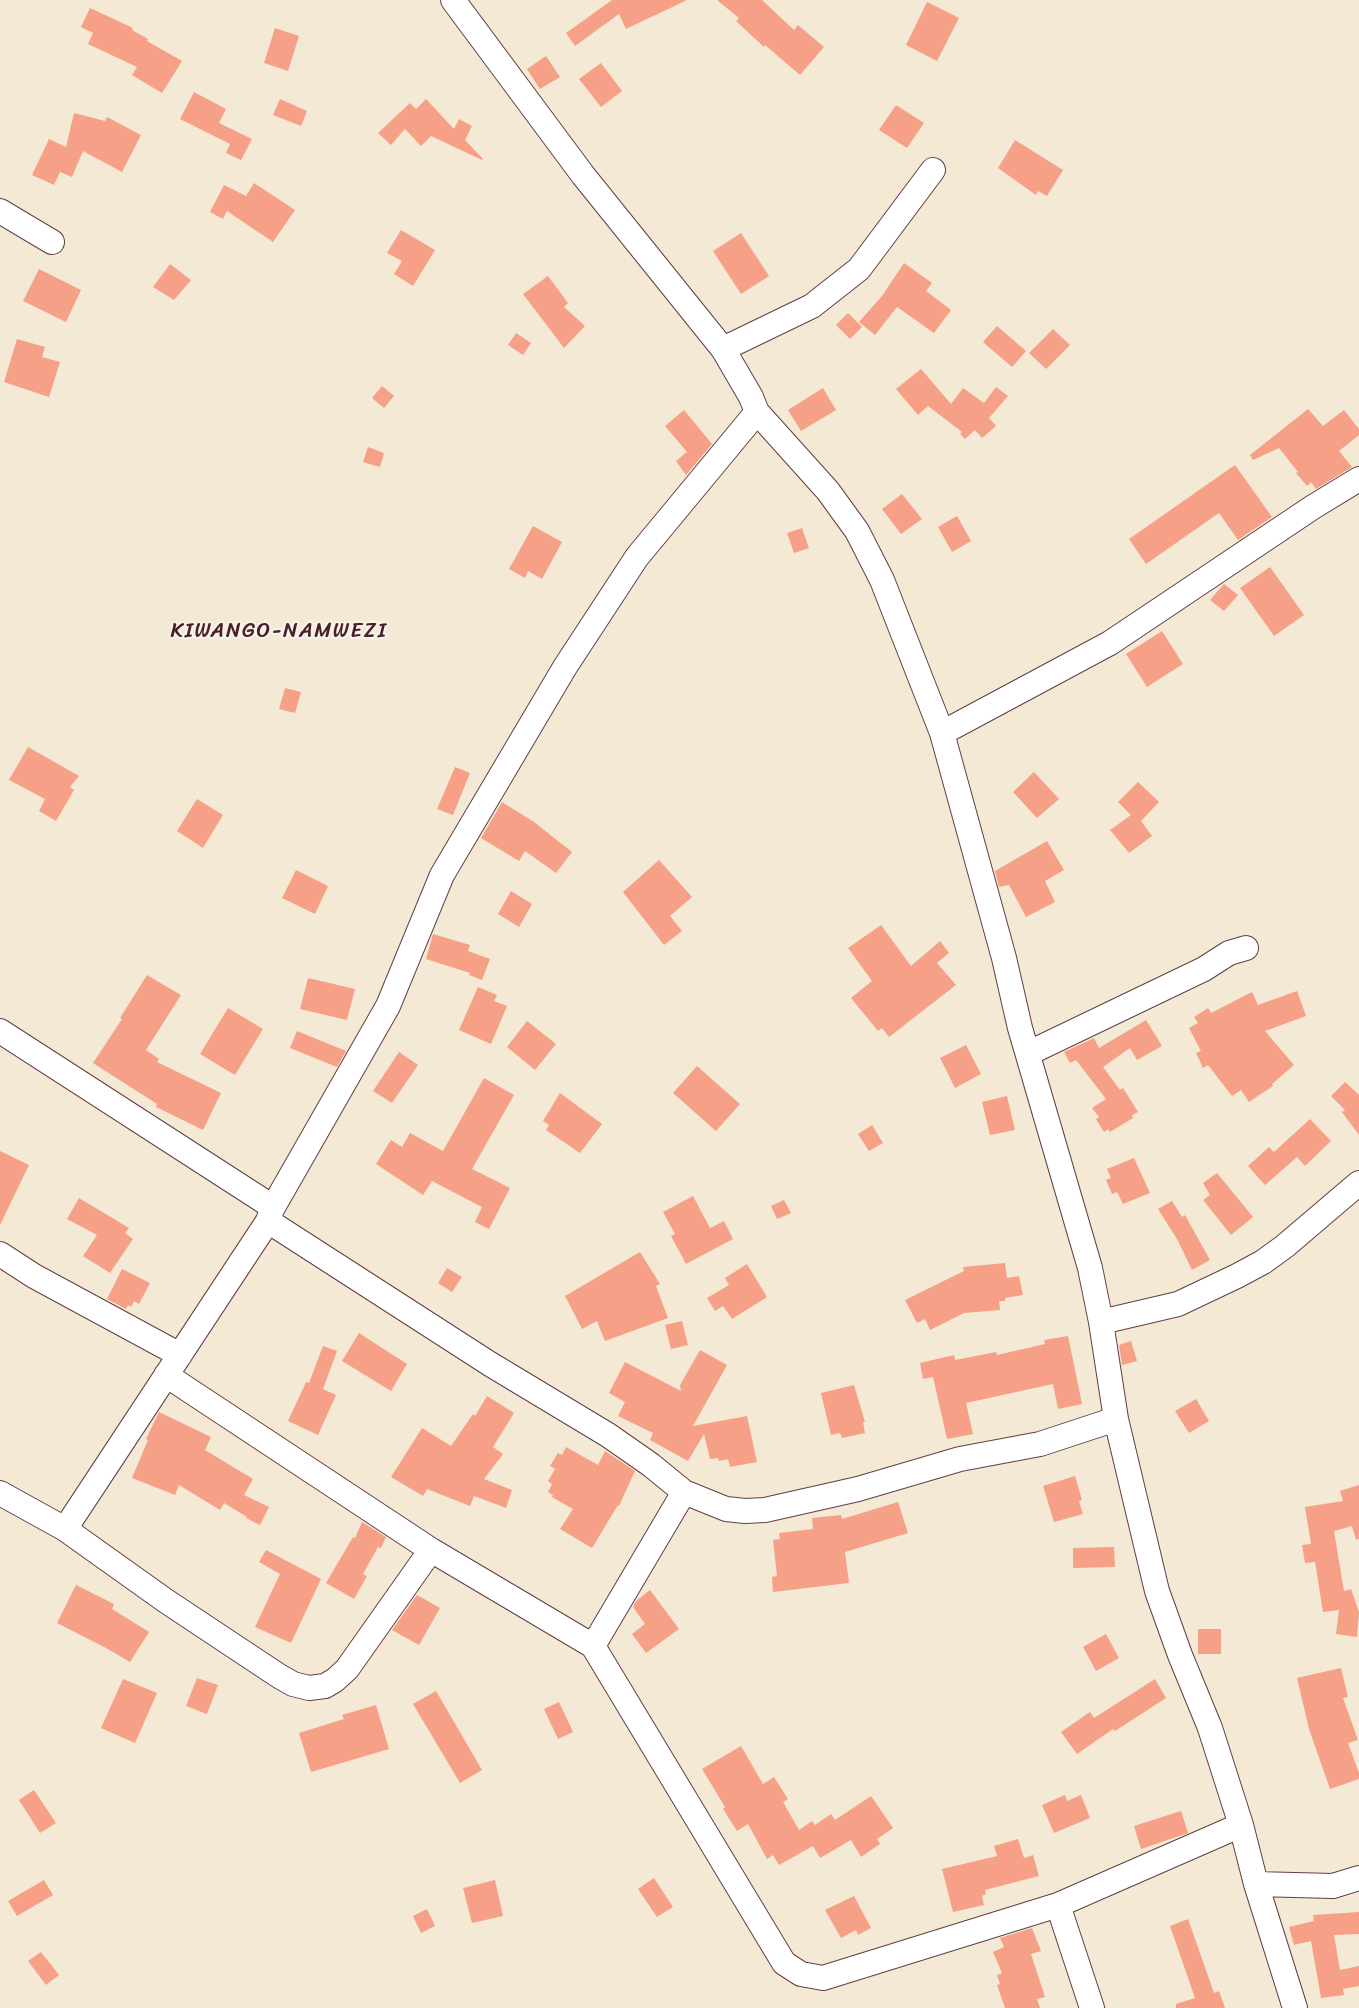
<!DOCTYPE html>
<html>
<head>
<meta charset="utf-8">
<style>
	body { margin:0 }
	canvas { display:block; background:#f4e9d5 }
</style>
</head>
<body>
<canvas width="1359" height="2008"></canvas>
<script>
const c = document.querySelector('canvas').getContext('2d');
c.lineJoin = 'round';
function fillPath(path, color) { c.fillStyle = color; c.fill(path, 'evenodd'); }
function stroke(path, color, width, dash) { c.strokeStyle = color; c.lineWidth = width; c.lineCap = dash ? 'butt' : 'round'; c.setLineDash(dash || []); c.stroke(path); }
function drawText(font, color, halo, rows, align = 'center') {
  c.font = font + ' Sriracha,sans-serif'; c.lineWidth = 4.5; c.setLineDash([]); c.textBaseline = 'middle'; c.strokeStyle = halo; c.fillStyle = color; for (const [text, x, y, turn = 0] of rows) {
    c.save(); c.translate(x, y); c.rotate((+turn || 0) * Math.PI / 180); c.textAlign = isNaN(turn) ? turn : align; if (halo) c.strokeText(text, 0, 0); c.fillText(text, 0, 0); c.restore();
  }
}
const building = new Path2D(`
	M 612,0 L 687,0 L 626,29 L 619,14 L 575,46 L 566,33 Z
	M 717,0 L 762,0 L 794,30 L 798,25 L 824,47 L 800,75 L 765,45 L 764,47 L 736,21 L 739,18 Z
	M 927,2 L 959,18 L 937,61 L 906,45 Z
	M 90,8 L 133,28 L 132,30 L 148,39 L 147,41 L 182,61 L 162,93 L 132,75 L 137,67 L 88,44 L 93,33 L 81,27 Z
	M 275,28 L 299,36 L 288,71 L 264,63 Z
	M 546,56 L 560,77 L 540,89 L 527,69 Z
	M 601,63 L 622,91 L 601,107 L 579,79 Z
	M 194,92 L 226,109 L 219,123 L 252,139 L 241,160 L 226,153 L 230,144 L 180,119 Z
	M 280,99 L 307,111 L 301,126 L 273,115 Z
	M 426,99 L 454,129 L 459,119 L 472,126 L 465,140 L 483,159 L 482,160 L 431,136 L 421,146 L 405,129 L 391,145 L 378,133 L 410,103 L 416,109 Z
	M 896,105 L 924,123 L 907,148 L 879,130 Z
	M 74,113 L 105,121 L 107,117 L 141,135 L 122,172 L 83,151 L 72,177 L 60,172 L 54,185 L 32,175 L 49,139 L 66,147 Z
	M 1015,140 L 1063,170 L 1047,196 L 1038,191 L 1036,195 L 998,168 Z
	M 254,183 L 295,210 L 273,242 L 227,211 L 223,219 L 210,212 L 224,185 L 246,196 Z
	M 401,230 L 435,250 L 413,286 L 394,274 L 402,261 L 387,253 Z
	M 741,233 L 769,276 L 741,294 L 713,251 Z
	M 904,263 L 932,283 L 926,291 L 951,310 L 934,333 L 897,307 L 875,335 L 859,322 L 882,296 Z
	M 170,264 L 191,280 L 174,300 L 153,287 Z
	M 39,269 L 81,290 L 66,322 L 23,301 Z
	M 548,276 L 568,303 L 564,307 L 585,326 L 564,348 L 523,294 Z
	M 848,313 L 862,327 L 850,339 L 836,325 Z
	M 997,326 L 1026,351 L 1012,367 L 983,342 Z
	M 1053,329 L 1070,345 L 1046,369 L 1029,353 Z
	M 516,333 L 531,343 L 523,355 L 508,345 Z
	M 17,339 L 45,347 L 42,357 L 60,362 L 49,397 L 4,382 Z
	M 921,369 L 951,404 L 963,388 L 984,403 L 996,387 L 1008,396 L 989,418 L 996,426 L 982,438 L 975,430 L 965,439 L 960,434 L 962,432 L 928,406 L 918,415 L 896,389 Z
	M 382,386 L 394,396 L 384,408 L 372,398 Z
	M 823,388 L 836,410 L 801,431 L 788,410 Z
	M 1308,409 L 1323,426 L 1344,410 L 1359,429 L 1359,435 L 1339,451 L 1352,467 L 1316,489 L 1311,482 L 1307,486 L 1296,473 L 1298,472 L 1279,448 L 1253,460 L 1250,455 Z
	M 684,410 L 712,444 L 686,475 L 676,461 L 687,452 L 665,426 Z
	M 368,447 L 384,453 L 380,467 L 363,462 Z
	M 1235,465 L 1272,517 L 1238,540 L 1219,513 L 1146,564 L 1129,539 Z
	M 902,494 L 922,519 L 901,534 L 882,509 Z
	M 957,516 L 971,541 L 952,552 L 938,527 Z
	M 533,526 L 562,542 L 542,579 L 528,571 L 525,578 L 509,569 Z
	M 802,528 L 809,548 L 794,553 L 787,533 Z
	M 1270,567 L 1304,615 L 1274,636 L 1240,588 Z
	M 1224,584 L 1238,595 L 1224,611 L 1210,600 Z
	M 1162,631 L 1183,664 L 1147,687 L 1126,654 Z
	M 285,688 L 301,692 L 295,713 L 279,709 Z
	M 28,747 L 79,776 L 70,787 L 74,790 L 56,821 L 39,811 L 45,799 L 9,780 Z
	M 455,767 L 470,773 L 453,815 L 437,809 Z
	M 1034,772 L 1059,799 L 1037,818 L 1013,792 Z
	M 1138,782 L 1159,802 L 1141,821 L 1152,836 L 1129,853 L 1110,830 L 1131,815 L 1118,802 Z
	M 197,799 L 223,815 L 203,848 L 177,831 Z
	M 502,802 L 534,822 L 572,852 L 556,873 L 525,851 L 519,861 L 481,838 Z
	M 1047,841 L 1064,870 L 1045,881 L 1055,902 L 1026,917 L 1009,885 L 999,887 L 995,871 Z
	M 659,860 L 692,897 L 670,916 L 682,931 L 664,945 L 623,892 Z
	M 296,870 L 328,886 L 315,914 L 282,898 Z
	M 511,891 L 532,904 L 519,927 L 498,914 Z
	M 881,925 L 911,966 L 940,941 L 949,953 L 937,963 L 956,985 L 889,1037 L 882,1028 L 878,1031 L 851,998 L 872,981 L 848,948 Z
	M 433,934 L 470,945 L 468,951 L 490,959 L 482,980 L 469,975 L 470,973 L 426,959 Z
	M 147,975 L 181,995 L 146,1050 L 159,1059 L 157,1062 L 221,1093 L 203,1130 L 156,1107 L 157,1104 L 93,1063 L 122,1019 L 120,1018 Z
	M 308,978 L 355,989 L 347,1020 L 300,1009 Z
	M 478,987 L 497,995 L 494,1001 L 507,1006 L 491,1044 L 459,1030 Z
	M 1297,991 L 1306,1016 L 1265,1031 L 1294,1065 L 1272,1084 L 1273,1086 L 1249,1102 L 1241,1090 L 1232,1096 L 1208,1065 L 1203,1068 L 1196,1053 L 1201,1051 L 1189,1028 L 1198,1023 L 1194,1017 L 1208,1008 L 1211,1013 L 1252,992 L 1258,1005 Z
	M 228,1008 L 263,1029 L 235,1075 L 200,1054 Z
	M 1146,1020 L 1162,1046 L 1137,1060 L 1130,1048 L 1103,1067 L 1120,1090 L 1123,1088 L 1138,1112 L 1132,1115 L 1133,1118 L 1110,1132 L 1108,1129 L 1104,1132 L 1096,1119 L 1099,1117 L 1092,1108 L 1106,1099 L 1076,1060 L 1070,1063 L 1064,1052 L 1094,1038 L 1099,1048 Z
	M 527,1021 L 556,1044 L 535,1070 L 507,1047 Z
	M 297,1031 L 346,1051 L 337,1067 L 290,1048 Z
	M 966,1045 L 981,1074 L 955,1088 L 940,1058 Z
	M 399,1052 L 418,1065 L 392,1103 L 373,1091 Z
	M 697,1066 L 740,1104 L 716,1131 L 673,1093 Z
	M 484,1078 L 514,1095 L 472,1169 L 510,1188 L 489,1229 L 475,1222 L 482,1207 L 432,1181 L 423,1195 L 376,1164 L 391,1140 L 402,1147 L 410,1133 L 443,1151 Z
	M 1345,1082 L 1359,1095 L 1359,1135 L 1342,1112 L 1345,1110 L 1331,1096 Z
	M 560,1093 L 602,1124 L 580,1153 L 546,1130 L 549,1125 L 543,1121 Z
	M 1007,1096 L 1015,1130 L 990,1135 L 982,1102 Z
	M 1310,1119 L 1331,1141 L 1305,1166 L 1297,1157 L 1265,1185 L 1248,1166 L 1269,1147 L 1274,1152 Z
	M 872,1125 L 883,1143 L 869,1151 L 858,1134 Z
	M 0,1151 L 29,1165 L 0,1225 Z
	M 1134,1158 L 1150,1193 L 1123,1204 L 1117,1192 L 1112,1194 L 1106,1180 L 1111,1178 L 1107,1169 Z
	M 1217,1173 L 1253,1217 L 1231,1235 L 1203,1200 L 1210,1195 L 1203,1183 Z
	M 693,1196 L 710,1228 L 724,1221 L 733,1239 L 686,1264 L 671,1236 L 675,1234 L 663,1212 Z
	M 79,1198 L 129,1228 L 125,1233 L 133,1239 L 110,1273 L 83,1256 L 97,1235 L 67,1219 Z
	M 784,1200 L 791,1213 L 777,1219 L 771,1206 Z
	M 1172,1201 L 1182,1217 L 1185,1215 L 1210,1260 L 1192,1270 L 1177,1239 L 1158,1209 Z
	M 640,1252 L 660,1284 L 656,1286 L 668,1318 L 605,1341 L 597,1321 L 582,1329 L 565,1296 Z
	M 1005,1263 L 1007,1278 L 1019,1276 L 1023,1295 L 1005,1298 L 1005,1301 L 999,1301 L 1000,1310 L 964,1313 L 930,1330 L 925,1319 L 917,1323 L 905,1300 L 964,1271 L 963,1267 Z
	M 747,1264 L 767,1297 L 732,1319 L 723,1306 L 715,1311 L 707,1298 L 729,1285 L 725,1278 Z
	M 447,1268 L 462,1277 L 452,1292 L 438,1283 Z
	M 122,1269 L 150,1283 L 139,1304 L 134,1301 L 131,1307 L 128,1305 L 126,1309 L 107,1299 Z
	M 682,1321 L 688,1345 L 671,1349 L 665,1325 Z
	M 359,1333 L 407,1364 L 391,1391 L 342,1361 Z
	M 1068,1336 L 1082,1404 L 1058,1409 L 1053,1384 L 966,1403 L 973,1434 L 947,1439 L 933,1377 L 923,1379 L 920,1363 L 954,1355 L 955,1360 L 996,1352 L 997,1355 L 1045,1344 L 1044,1340 Z
	M 1131,1341 L 1137,1361 L 1122,1365 L 1119,1345 Z
	M 323,1346 L 337,1351 L 323,1389 L 336,1395 L 318,1435 L 288,1421 L 306,1382 L 309,1383 Z
	M 700,1350 L 727,1365 L 693,1426 L 747,1416 L 757,1462 L 730,1467 L 728,1459 L 719,1461 L 718,1458 L 710,1459 L 704,1434 L 688,1461 L 650,1440 L 653,1433 L 618,1416 L 625,1402 L 609,1393 L 625,1362 L 681,1391 L 680,1385 Z
	M 854,1385 L 865,1422 L 863,1422 L 865,1433 L 842,1438 L 840,1433 L 831,1435 L 821,1393 Z
	M 487,1396 L 514,1413 L 493,1447 L 503,1454 L 484,1479 L 512,1490 L 506,1508 L 474,1496 L 470,1506 L 427,1489 L 423,1496 L 391,1477 L 422,1428 L 451,1446 L 473,1414 L 475,1416 Z
	M 1196,1399 L 1209,1421 L 1189,1433 L 1175,1411 Z
	M 159,1412 L 211,1437 L 205,1450 L 253,1479 L 244,1495 L 269,1507 L 260,1525 L 246,1518 L 247,1517 L 224,1503 L 220,1510 L 179,1485 L 175,1495 L 132,1478 L 148,1440 L 146,1439 Z
	M 566,1447 L 598,1465 L 605,1451 L 635,1471 L 619,1506 L 618,1505 L 592,1548 L 560,1529 L 573,1509 L 552,1497 L 553,1495 L 548,1492 L 552,1484 L 548,1481 L 555,1469 L 550,1466 L 558,1453 L 562,1455 Z
	M 1075,1476 L 1082,1500 L 1079,1501 L 1083,1514 L 1054,1522 L 1043,1486 Z
	M 1359,1485 L 1359,1539 L 1356,1540 L 1352,1526 L 1334,1531 L 1344,1591 L 1351,1589 L 1359,1612 L 1357,1637 L 1336,1634 L 1339,1610 L 1323,1612 L 1315,1562 L 1305,1563 L 1302,1545 L 1311,1544 L 1305,1507 L 1343,1501 L 1340,1491 Z
	M 898,1502 L 908,1533 L 845,1552 L 849,1583 L 773,1592 L 772,1577 L 777,1576 L 773,1540 L 780,1539 L 779,1533 L 813,1529 L 812,1518 L 841,1515 L 842,1519 Z
	M 362,1522 L 386,1537 L 381,1548 L 378,1547 L 363,1574 L 367,1576 L 354,1599 L 326,1583 L 353,1537 L 355,1538 Z
	M 1114,1547 L 1115,1567 L 1073,1568 L 1073,1548 Z
	M 266,1550 L 321,1579 L 291,1643 L 255,1627 L 280,1574 L 259,1562 Z
	M 76,1585 L 114,1604 L 112,1609 L 149,1632 L 130,1662 L 106,1648 L 57,1623 Z
	M 650,1590 L 679,1629 L 646,1653 L 632,1634 L 645,1624 L 633,1607 L 636,1601 Z
	M 417,1595 L 440,1608 L 419,1645 L 392,1630 Z
	M 1198,1629 L 1221,1629 L 1221,1654 L 1198,1654 Z
	M 1106,1634 L 1119,1658 L 1096,1671 L 1083,1647 Z
	M 1341,1668 L 1348,1697 L 1343,1698 L 1358,1740 L 1348,1743 L 1359,1773 L 1359,1779 L 1330,1789 L 1309,1729 L 1297,1678 Z
	M 197,1678 L 218,1685 L 207,1714 L 186,1706 Z
	M 123,1679 L 157,1693 L 135,1743 L 101,1728 Z
	M 1155,1679 L 1166,1698 L 1115,1731 L 1113,1729 L 1077,1754 L 1061,1732 L 1090,1712 L 1094,1718 Z
	M 436,1691 L 482,1770 L 460,1783 L 413,1704 Z
	M 559,1702 L 573,1732 L 558,1739 L 544,1709 Z
	M 376,1705 L 389,1749 L 311,1772 L 299,1733 L 344,1719 L 342,1715 Z
	M 741,1746 L 763,1784 L 774,1777 L 788,1799 L 783,1802 L 799,1830 L 812,1821 L 815,1825 L 831,1814 L 835,1820 L 871,1796 L 893,1828 L 877,1839 L 880,1844 L 861,1857 L 851,1840 L 820,1858 L 813,1846 L 779,1865 L 773,1855 L 767,1859 L 748,1824 L 737,1831 L 723,1809 L 725,1807 L 702,1769 Z
	M 34,1790 L 56,1823 L 40,1833 L 19,1800 Z
	M 1065,1795 L 1067,1801 L 1081,1795 L 1090,1818 L 1054,1833 L 1042,1805 Z
	M 1181,1811 L 1188,1833 L 1141,1849 L 1134,1826 Z
	M 1018,1839 L 1024,1858 L 1033,1855 L 1039,1876 L 985,1890 L 986,1894 L 982,1896 L 984,1905 L 953,1912 L 942,1869 L 997,1856 L 994,1846 Z
	M 654,1878 L 673,1907 L 657,1917 L 638,1889 Z
	M 44,1880 L 53,1895 L 17,1916 L 8,1901 Z
	M 495,1880 L 503,1916 L 472,1923 L 463,1888 Z
	M 854,1896 L 871,1928 L 858,1935 L 856,1930 L 841,1938 L 825,1910 Z
	M 427,1909 L 435,1926 L 421,1933 L 413,1916 Z
	M 1359,1912 L 1359,1934 L 1334,1935 L 1340,1970 L 1359,1966 L 1359,1986 L 1343,1989 L 1344,1995 L 1321,1998 L 1311,1941 L 1294,1945 L 1289,1927 L 1314,1921 L 1313,1915 Z
	M 1188,1919 L 1214,1993 L 1219,1991 L 1225,2008 L 1176,2008 L 1176,2004 L 1195,1998 L 1170,1926 Z
	M 1032,1928 L 1041,1951 L 1031,1954 L 1045,1997 L 1037,1999 L 1040,2008 L 1005,2008 L 997,1985 L 1000,1984 L 997,1975 L 1002,1973 L 993,1952 L 1004,1947 L 1000,1938 Z
	M 41,1952 L 59,1975 L 46,1985 L 28,1961 Z`);
const minor = new Path2D(`
	M 453,0 L 583,175 L 723,349 L 751,397 L 757,412 L 828,491 L 857,531 L 882,580 L 942,733 L 1004,958 L 1020,1028 L 1090,1268 L 1101,1322 L 1116,1419 L 1157,1591 L 1180,1655 L 1210,1728 L 1241,1825 L 1256,1884 L 1295,2008
	M 0,211 L 52,242
	M 723,349 L 812,306 L 859,269 L 933,170
	M 942,733 L 1110,643 L 1313,507 L 1359,479
	M 0,1031 L 265,1202 L 272,1209 L 268,1221 L 65,1529
	M 1029,1053 L 1204,969 L 1229,953 L 1246,948
	M 272,1209 L 388,1006 L 442,875 L 565,667 L 637,557 L 757,412
	M 268,1221 L 490,1364 L 608,1435 L 651,1465 L 684,1492 L 726,1509 L 745,1511 L 765,1510 L 858,1489 L 960,1459 L 1040,1444 L 1116,1419
	M 0,1254 L 34,1276 L 180,1355
	M 1101,1322 L 1178,1304 L 1237,1276 L 1263,1262 L 1285,1246 L 1359,1183
	M 166,1375 L 431,1550 L 593,1646 L 784,1963 L 801,1974 L 823,1978 L 1058,1905 L 1241,1825
	M 0,1493 L 65,1529 L 166,1601 L 279,1676 L 293,1684 L 309,1688 L 325,1686 L 335,1680 L 347,1669 L 431,1550
	M 593,1646 L 684,1492
	M 1256,1884 L 1333,1886 L 1359,1878
	M 1058,1905 L 1092,2008`);
const quarterNames = [
	["KIWANGO-NAMWEZI",279,632]
];
fillPath(building, '#f6a087');
stroke(minor, '#643d44', 26);
stroke(minor, '#fff', 24);
c.letterSpacing = '1.5px';
drawText('21px', '#4a1f2b', '#f7f3e8', quarterNames);
c.letterSpacing = '0px';
</script>
</body>
</html>
